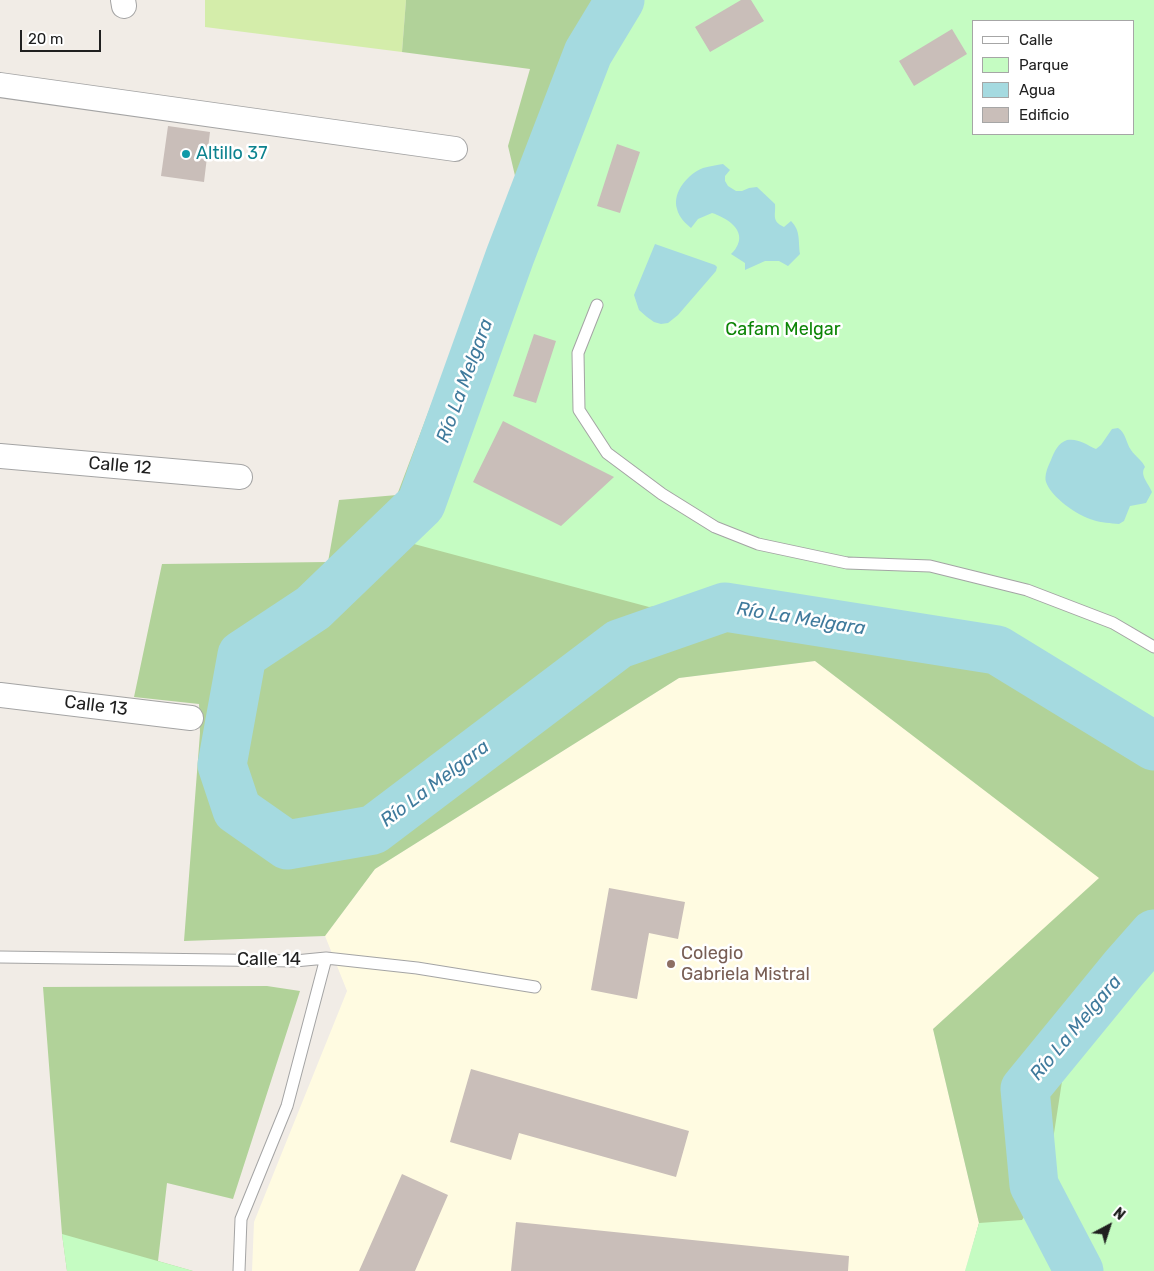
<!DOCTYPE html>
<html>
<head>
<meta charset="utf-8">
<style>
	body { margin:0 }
	#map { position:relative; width:1154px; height:1271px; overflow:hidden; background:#f1ece6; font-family:Rubik,sans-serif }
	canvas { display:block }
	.legend { position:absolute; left:972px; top:20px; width:162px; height:115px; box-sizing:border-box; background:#fff; border:1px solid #a6a6a6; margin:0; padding:6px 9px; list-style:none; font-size:15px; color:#202020 }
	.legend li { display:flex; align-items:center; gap:10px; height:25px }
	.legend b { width:25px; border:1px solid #a6a6a6 }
	.north { position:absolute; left:1084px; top:1201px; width:50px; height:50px; -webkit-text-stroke:4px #fff; paint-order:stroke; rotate:40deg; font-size:14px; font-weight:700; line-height:20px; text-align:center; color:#202020 }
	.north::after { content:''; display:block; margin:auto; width:18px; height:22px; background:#202020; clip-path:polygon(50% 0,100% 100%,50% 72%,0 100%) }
	.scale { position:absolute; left:20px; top:30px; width:81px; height:22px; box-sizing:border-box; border:2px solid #202020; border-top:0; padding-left:6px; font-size:15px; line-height:18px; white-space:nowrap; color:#202020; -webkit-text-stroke:4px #fff; paint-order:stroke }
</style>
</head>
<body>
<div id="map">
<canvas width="1154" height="1271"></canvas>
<ul class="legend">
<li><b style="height:6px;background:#fff"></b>Calle</li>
<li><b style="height:14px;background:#c5fcc2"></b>Parque</li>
<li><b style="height:14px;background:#a5dae0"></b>Agua</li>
<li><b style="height:14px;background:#c9beb9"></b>Edificio</li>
</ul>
<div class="north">N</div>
<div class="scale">20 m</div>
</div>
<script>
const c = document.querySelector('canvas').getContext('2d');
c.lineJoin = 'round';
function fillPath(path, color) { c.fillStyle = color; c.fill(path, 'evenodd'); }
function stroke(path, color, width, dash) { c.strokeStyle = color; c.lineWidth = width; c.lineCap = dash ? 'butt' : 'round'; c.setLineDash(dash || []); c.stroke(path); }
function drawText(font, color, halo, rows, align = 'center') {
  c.font = font + ' Rubik,sans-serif'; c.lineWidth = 5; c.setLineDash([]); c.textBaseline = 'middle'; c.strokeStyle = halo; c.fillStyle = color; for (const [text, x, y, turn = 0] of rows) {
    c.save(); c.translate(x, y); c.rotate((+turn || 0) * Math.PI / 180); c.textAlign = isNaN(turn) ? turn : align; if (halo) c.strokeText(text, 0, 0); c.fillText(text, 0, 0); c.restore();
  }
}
const education = new Path2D(`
	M 815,661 L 1100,878 L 933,1029 L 979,1223 L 965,1271 L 252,1271 L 254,1222 L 347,991 L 325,936 L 375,869 L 679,678 Z`);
const grass = new Path2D(`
	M 205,0 L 406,0 L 402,52 L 205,27 Z`);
const forest = new Path2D(`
	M 406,0 L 693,0 L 1154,666 L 1154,1271 L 966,1271 L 979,1223 L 933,1029 L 1099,878 L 815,661 L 679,678 L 375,869 L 325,936 L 184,941 L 200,733 L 199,704 L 134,697 L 162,564 L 328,562 L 339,500 L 397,495 L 516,180 L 508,146 L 530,69 L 402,52 Z
	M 267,986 L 300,991 L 233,1199 L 167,1183 L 158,1261 L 193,1271 L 67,1271 L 62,1234 L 43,987 Z`);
const park = new Path2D(`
	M 633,0 L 1154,0 L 1154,733 L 1001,643 L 723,596 L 649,607 L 414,544 L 435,480 L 596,57 ZM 973,21 L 1133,21 L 1133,134 L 973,134 Z
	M 1154,959 L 1154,1271 L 965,1271 L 979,1223 L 1022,1220 L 1046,1185 L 1065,1062 Z
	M 62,1234 L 193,1271 L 67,1271 Z`);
const water = new Path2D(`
	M 723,164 L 730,170 L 725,176 L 725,181 L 728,186 L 736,191 L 742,191 L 749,188 L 757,187 L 775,204 C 776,215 771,221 784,227 L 791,221 C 801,231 798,241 800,254 L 788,266 L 779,261 L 765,261 L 745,270 L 745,263 L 731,254 C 733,252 735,250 736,248 C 748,230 725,217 712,213 L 698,219 L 691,228 C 685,223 679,217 677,209 C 672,192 688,174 703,168 C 710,166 717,165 723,164 Z
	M 655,244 L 715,265 L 717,267 L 716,271 L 678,315 L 668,323 L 661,324 L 654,322 L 647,317 L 639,310 L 634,295 Z
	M 1118,428 C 1126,433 1126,443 1131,450 C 1135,456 1142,460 1145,467 C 1139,475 1149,484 1152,492 L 1146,503 L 1130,506 L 1124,521 L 1119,524 C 1111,523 1101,523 1093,520 C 1078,516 1051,497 1046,482 C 1044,476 1048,466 1051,460 C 1054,452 1058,443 1067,440 C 1078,438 1087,445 1096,449 L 1101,445 L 1112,429 Z`);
const river = new Path2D(`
	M 620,0 L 588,53 L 510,256 L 421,504 L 313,608 L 242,655 L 222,765 L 237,810 L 287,845 L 373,830 L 619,644 L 725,607 L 997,650 L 1154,746
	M 1079,1271 L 1034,1185 L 1025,1089 L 1124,968 L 1154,934`);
const building = new Path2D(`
	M 741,0 L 751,0 L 764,21 L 710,52 L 695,27 Z
	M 952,29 L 967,54 L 914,86 L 899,61 Z
	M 168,126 L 210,132 L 204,182 L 161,176 Z
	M 617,144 L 640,152 L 620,213 L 597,206 Z
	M 534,334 L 556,341 L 536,403 L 513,396 Z
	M 503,421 L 614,477 L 561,526 L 473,482 Z
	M 609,888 L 685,902 L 678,939 L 649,933 L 637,999 L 591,990 Z
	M 471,1069 L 689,1131 L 676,1177 L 519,1133 L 511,1160 L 450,1142 Z
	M 402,1174 L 448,1195 L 415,1271 L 359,1271 Z
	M 516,1222 L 849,1256 L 848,1271 L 511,1271 Z`);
const service = new Path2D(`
	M 597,305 L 578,353 L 579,410 L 607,453 L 662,494 L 715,527 L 758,544 L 847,563 L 930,566 L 1027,590 L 1113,623 L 1154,647
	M 0,957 L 295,961 L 326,958 L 417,968 L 535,987
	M 239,1271 L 241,1219 L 287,1106 L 326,958`);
const minor = new Path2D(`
	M 123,0 L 124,6
	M 0,85 L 455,149
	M 0,456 L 240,477
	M 0,695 L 191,718`);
const markers = [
	[186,154,5,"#0f9aa8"],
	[671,964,5,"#8d6e63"]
];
const cultureNames = [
	["Altillo 37",196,154]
];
const parkNames = [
	["Cafam Melgar",783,330]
];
const streetNames = [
	["Calle 12",120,466,5],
	["Calle 13",96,706,7],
	["Calle 14",269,960]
];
const educationNames = [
	["Colegio",681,954],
	["Gabriela Mistral",681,975]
];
const waterNames = [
	["Río La Melgara",465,381,-70],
	["Río La Melgara",801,619,9],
	["Río La Melgara",435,784,-37],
	["Río La Melgara",1076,1028,-50]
];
fillPath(education, '#fffbe1');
fillPath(grass, '#d4edaa');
fillPath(forest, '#b1d299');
fillPath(park, '#c5fcc2');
fillPath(water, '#a5dae0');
stroke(river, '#a5dae0', 49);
fillPath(building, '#c9beb9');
stroke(service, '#a4a4a4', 13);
stroke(minor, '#a4a4a4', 26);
stroke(service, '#fff', 11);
stroke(minor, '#fff', 24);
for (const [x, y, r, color] of markers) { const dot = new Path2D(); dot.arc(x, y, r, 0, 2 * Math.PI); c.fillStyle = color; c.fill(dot); stroke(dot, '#fff', 2); }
drawText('18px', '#0d838f', '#fff', cultureNames, 'left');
drawText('18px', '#0d8507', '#fff', parkNames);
drawText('18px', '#202020', '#fff', streetNames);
drawText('18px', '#785e54', '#fff', educationNames, 'left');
drawText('italic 19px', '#3f7a9c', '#fff', waterNames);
</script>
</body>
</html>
